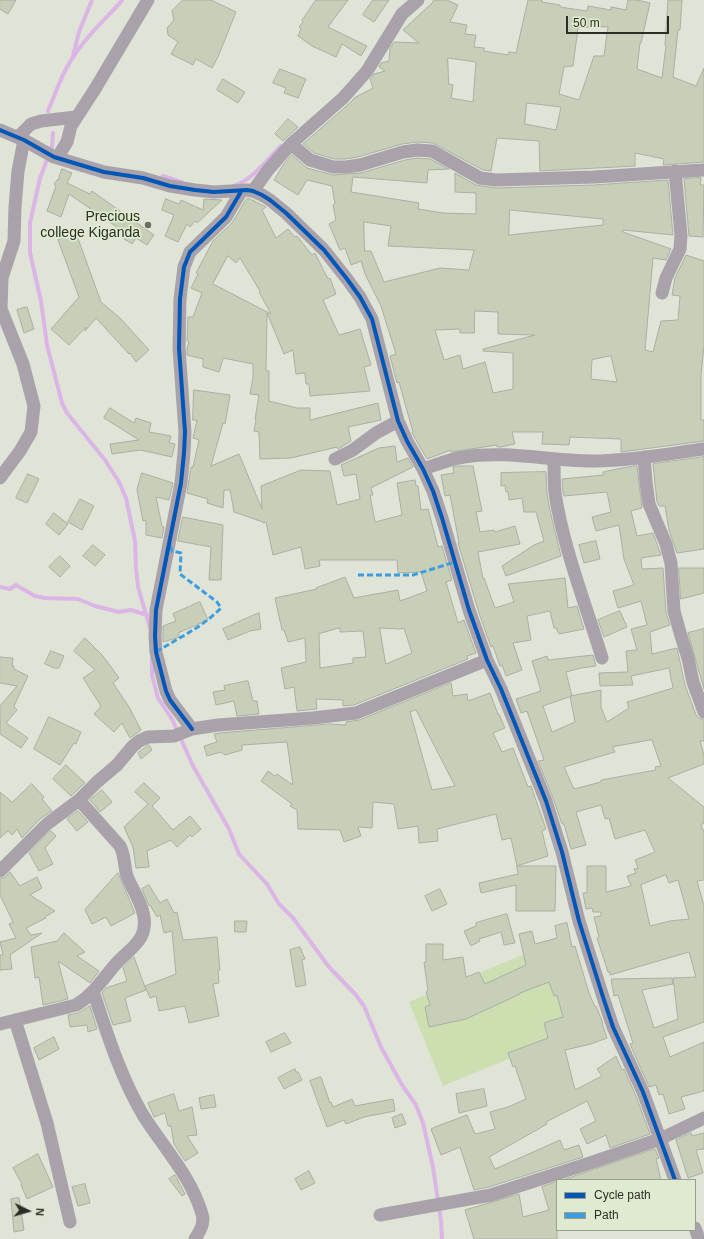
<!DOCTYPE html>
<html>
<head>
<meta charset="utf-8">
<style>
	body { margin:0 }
	#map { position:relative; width:704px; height:1239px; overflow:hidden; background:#dfe4d7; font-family:Arial,sans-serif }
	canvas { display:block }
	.legend { position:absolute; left:556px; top:1179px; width:140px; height:52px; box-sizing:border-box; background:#e0ead1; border:1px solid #989f8c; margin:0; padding:5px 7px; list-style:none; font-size:12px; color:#2b2e25 }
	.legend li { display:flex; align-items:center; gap:8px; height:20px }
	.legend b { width:20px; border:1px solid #989f8c }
	.north { position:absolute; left:8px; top:1191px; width:40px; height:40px; -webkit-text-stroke:3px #e0ead1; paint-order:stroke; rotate:95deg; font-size:11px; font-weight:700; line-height:16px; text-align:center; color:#2b2e25 }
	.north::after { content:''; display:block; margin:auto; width:14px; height:18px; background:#2b2e25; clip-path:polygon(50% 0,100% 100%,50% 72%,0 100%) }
	.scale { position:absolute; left:566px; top:16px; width:103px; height:18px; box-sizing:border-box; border:2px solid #2b2e25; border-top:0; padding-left:5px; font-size:12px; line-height:14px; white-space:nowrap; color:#2b2e25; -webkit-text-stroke:3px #e0ead1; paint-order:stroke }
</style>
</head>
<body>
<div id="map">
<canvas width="704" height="1239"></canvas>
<ul class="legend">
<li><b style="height:5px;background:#0057b8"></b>Cycle path</li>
<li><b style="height:5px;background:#3d9de0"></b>Path</li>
</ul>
<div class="north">N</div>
<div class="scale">50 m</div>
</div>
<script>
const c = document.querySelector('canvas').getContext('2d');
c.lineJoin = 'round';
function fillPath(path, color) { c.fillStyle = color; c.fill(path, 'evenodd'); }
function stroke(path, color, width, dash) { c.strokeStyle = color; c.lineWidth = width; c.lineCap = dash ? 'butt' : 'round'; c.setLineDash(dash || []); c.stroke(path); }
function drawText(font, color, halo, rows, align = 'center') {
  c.font = font + ' Arial,sans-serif'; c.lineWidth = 3.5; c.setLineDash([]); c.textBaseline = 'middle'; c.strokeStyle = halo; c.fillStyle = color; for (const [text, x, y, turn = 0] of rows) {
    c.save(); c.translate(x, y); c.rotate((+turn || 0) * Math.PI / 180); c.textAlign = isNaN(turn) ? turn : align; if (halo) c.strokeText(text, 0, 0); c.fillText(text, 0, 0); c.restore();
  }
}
const green = new Path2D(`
	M 544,946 L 578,1030 L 443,1086 L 409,1002 Z`);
const stream = new Path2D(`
	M 73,56 L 79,32 L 92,0
	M 48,111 C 54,97 59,82 66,69 C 79,44 100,24 119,4 L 122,0
	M 53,133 L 52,147 L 40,178 L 30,223 L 30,253 L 41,301 L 47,345 L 62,403 L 67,413 L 105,460 L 119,482 L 126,498 L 135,541 L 136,568 L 138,587 L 150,628
	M 163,176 L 182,182
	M 234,186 C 253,179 267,160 281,146
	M 0,587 L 10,589 L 16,585 L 35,596 L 45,598 L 78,599 L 95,606 L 119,612 L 131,610 L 147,615
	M 152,657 L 152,675 L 158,698 L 172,719 L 193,766 L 229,829 L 239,854 L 267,884 L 279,904 L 293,918 L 329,967 L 355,994 L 364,1006 L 381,1047 L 402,1085 L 416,1105 L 423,1123 L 433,1167 L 441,1221 L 442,1239`);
const building = new Path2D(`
	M 0,0 L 16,0 L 8,14 L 0,9 Z
	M 183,0 L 211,0 L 236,12 L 218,57 L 212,68 L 196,59 L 193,65 L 171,54 L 178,42 L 168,35 L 167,28 L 174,20 L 172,11 Z
	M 316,0 L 348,0 L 328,27 L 367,46 L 361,56 L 342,44 L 336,57 L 312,46 L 298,36 L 301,29 L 299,27 L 303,22 L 302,21 Z
	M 373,0 L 389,0 L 374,22 L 363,15 Z
	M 434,0 L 447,0 L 458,5 L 450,22 L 467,25 L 465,34 L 476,35 L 474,47 L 484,48 L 484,51 L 508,55 L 509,52 L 516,53 L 528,0 L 542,0 L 542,2 L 560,5 L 560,7 L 587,11 L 588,6 L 611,10 L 611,7 L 626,10 L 628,0 L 637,0 L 650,3 L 641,43 L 640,43 L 637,69 L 662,78 L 666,45 L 665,45 L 668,0 L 682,0 L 680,30 L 678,30 L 673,77 L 696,86 L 704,68 L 704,162 L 663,165 L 664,159 L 635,153 L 635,166 L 540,171 L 539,141 L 497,138 L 491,171 L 483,170 L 433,143 L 417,142 L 402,144 L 358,157 L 345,159 L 334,159 L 314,153 L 303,144 L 352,101 L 354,98 L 373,88 L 370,79 L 374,74 L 385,71 L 379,67 L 381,63 L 389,61 L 390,48 L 394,42 L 419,43 L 403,30 L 432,3 ZM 608,27 L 604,56 L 594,56 L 579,100 L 559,94 L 564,67 L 573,66 L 578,28 ZM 448,58 L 476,62 L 473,102 L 451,98 L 453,85 L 449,84 ZM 527,103 L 561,107 L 556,130 L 525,124 Z
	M 280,69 L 306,79 L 298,98 L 284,93 L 286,88 L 273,83 Z
	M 223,79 L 245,92 L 238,103 L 217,90 Z
	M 288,119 L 298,127 L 283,141 L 275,134 Z
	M 292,155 L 307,168 L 333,175 L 361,173 L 405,160 L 417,158 L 430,159 L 449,169 L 428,170 L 427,183 L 353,177 L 351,192 L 419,203 L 418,209 L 443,213 L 476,214 L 476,193 L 455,192 L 455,173 L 476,185 L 496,188 L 594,185 L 668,180 L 673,235 L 623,230 L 623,232 L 671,249 L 666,260 L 653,258 L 645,350 L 653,352 L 661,321 L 678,320 L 680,296 L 672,295 L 675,278 L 686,255 L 704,261 L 704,346 L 701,375 L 701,420 L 704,420 L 704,441 L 621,452 L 621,439 L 570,437 L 569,445 L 542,444 L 543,432 L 512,432 L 515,444 L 501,447 L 497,447 L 497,445 L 451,452 L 451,450 L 427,459 L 412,433 L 413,432 L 399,382 L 397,383 L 390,356 L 396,354 L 381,306 L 365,274 L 361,261 L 351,265 L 345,248 L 340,250 L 329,224 L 336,220 L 333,205 L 335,204 L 332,186 L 307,180 L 298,195 L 274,180 L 283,165 ZM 510,210 L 603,219 L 603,225 L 509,235 ZM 364,222 L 391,226 L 388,246 L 474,250 L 469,270 L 440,268 L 384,282 L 371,251 L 365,251 ZM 475,311 L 498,312 L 498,334 L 535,335 L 483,349 L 483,351 L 513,353 L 513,389 L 493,393 L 485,362 L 463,369 L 460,355 L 444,360 L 435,330 L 460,329 L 460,333 L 474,333 ZM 611,356 L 617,382 L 591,379 L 592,360 Z
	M 62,169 L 72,173 L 67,183 L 90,194 L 92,191 L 154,235 L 147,245 L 136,238 L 132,244 L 121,237 L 124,232 L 69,194 L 61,217 L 47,211 L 56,186 L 54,184 L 57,180 L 58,180 Z
	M 701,178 L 700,185 L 704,185 L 703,237 L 689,236 L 684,179 Z
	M 248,198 L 266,207 L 262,210 L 276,238 L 288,229 L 295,237 L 297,236 L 312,255 L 315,253 L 328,279 L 330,278 L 336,294 L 323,300 L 339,335 L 360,329 L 371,365 L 364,367 L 370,391 L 310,396 L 309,384 L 306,384 L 305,373 L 296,374 L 293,350 L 284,354 L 267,313 L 266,371 L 269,371 L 269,401 L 297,408 L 310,408 L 310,420 L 378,403 L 381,420 L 348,427 L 351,441 L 338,449 L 337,447 L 291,458 L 260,459 L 259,432 L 254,431 L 256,420 L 255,419 L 259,395 L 250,394 L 253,378 L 253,364 L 223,358 L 219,372 L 203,367 L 203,359 L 187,355 L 187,349 L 189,342 L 187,341 L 188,317 L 193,317 L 202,293 L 191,288 L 198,274 L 196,273 L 213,241 L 232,223 L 245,201 ZM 228,256 L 236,263 L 240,258 L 260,291 L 259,292 L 271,314 L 213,284 Z
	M 166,199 L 179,204 L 181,200 L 203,210 L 204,199 L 222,200 L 197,223 L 195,221 L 190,227 L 187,224 L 178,242 L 165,236 L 174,215 L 162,210 Z
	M 76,233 L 101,302 L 121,319 L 149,350 L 136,362 L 130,353 L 129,354 L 96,318 L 85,331 L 86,327 L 69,345 L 51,329 L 79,297 L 58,240 Z
	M 27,307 L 34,329 L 24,333 L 17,310 Z
	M 194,390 L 230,395 L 225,424 L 223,423 L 211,466 L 239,454 L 262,509 L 261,486 L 301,470 L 330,471 L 337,505 L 360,499 L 356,474 L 344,476 L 341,465 L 379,448 L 395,446 L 397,462 L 408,458 L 413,467 L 371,488 L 373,495 L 370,495 L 375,522 L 402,515 L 397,483 L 415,480 L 416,486 L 418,486 L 421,510 L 428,509 L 438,547 L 442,546 L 452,580 L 446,582 L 458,623 L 464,620 L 476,653 L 467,656 L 468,659 L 354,705 L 343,706 L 343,700 L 316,699 L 317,709 L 297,711 L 294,687 L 285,689 L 281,668 L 306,662 L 305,638 L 288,642 L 284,630 L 282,630 L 275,598 L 317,589 L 316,588 L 345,577 L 354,598 L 398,590 L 400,601 L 427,591 L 421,572 L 398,573 L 397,560 L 319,560 L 320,566 L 305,569 L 301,547 L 273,555 L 266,522 L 263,523 L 263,522 L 234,512 L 230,490 L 224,490 L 223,508 L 207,503 L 208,499 L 187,493 L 191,467 L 193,467 L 199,440 L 193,438 L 197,420 L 193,420 ZM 340,628 L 340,632 L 363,631 L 366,657 L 353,658 L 353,663 L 320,668 L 319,634 ZM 380,628 L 400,629 L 404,628 L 412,653 L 386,664 Z
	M 110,408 L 134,423 L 136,418 L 151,423 L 149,432 L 171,436 L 169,443 L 175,444 L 172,457 L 140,450 L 112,454 L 110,444 L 139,440 L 104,418 Z
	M 704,457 L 704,549 L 677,553 L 669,530 L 665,506 L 659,506 L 657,502 L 653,464 Z
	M 459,466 L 473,466 L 482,511 L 476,512 L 480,532 L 494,530 L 495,532 L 515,526 L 520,544 L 478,552 L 483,579 L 484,578 L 495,608 L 514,602 L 508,584 L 565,578 L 568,608 L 577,606 L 584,629 L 559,634 L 556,628 L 554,628 L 550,611 L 527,616 L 531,640 L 513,643 L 522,670 L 506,676 L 502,665 L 500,666 L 493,646 L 491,647 L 479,613 L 458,543 L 459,543 L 450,495 L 445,496 L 441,475 L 454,473 L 453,467 Z
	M 637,466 L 642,508 L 631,511 L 637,536 L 653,533 L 661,555 L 641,558 L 642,569 L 663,568 L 666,612 L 670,625 L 650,632 L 652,654 L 677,648 L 685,685 L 696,715 L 699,718 L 704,720 L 704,741 L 700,741 L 704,755 L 704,764 L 668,778 L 704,807 L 704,823 L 701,825 L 704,832 L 704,880 L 697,881 L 704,906 L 704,1022 L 663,1037 L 670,1057 L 704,1042 L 704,1091 L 681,1097 L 685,1109 L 669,1114 L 663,1094 L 659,1095 L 656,1085 L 649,1087 L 630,1044 L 633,1043 L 618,995 L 614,996 L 611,979 L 672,978 L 673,984 L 642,990 L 654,1028 L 678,1019 L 673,978 L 696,977 L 689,952 L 610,975 L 610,972 L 608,972 L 597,938 L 599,937 L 594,917 L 601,916 L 601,912 L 593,912 L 592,908 L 586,909 L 583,893 L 587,893 L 587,866 L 606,866 L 606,892 L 631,886 L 627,876 L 636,873 L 634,869 L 638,868 L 635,860 L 655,852 L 645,830 L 615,839 L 609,818 L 605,819 L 601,805 L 576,812 L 586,845 L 571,849 L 564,824 L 562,824 L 553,798 L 538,761 L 544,760 L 527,711 L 521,713 L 516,699 L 541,691 L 532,661 L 547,656 L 548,660 L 593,655 L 596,666 L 581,668 L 566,672 L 572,696 L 543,706 L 552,732 L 575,722 L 570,696 L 601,690 L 601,707 L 607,722 L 629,708 L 627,702 L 673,688 L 669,668 L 631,676 L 633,685 L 600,686 L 599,673 L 628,672 L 626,651 L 637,650 L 631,629 L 647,625 L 641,601 L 618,608 L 613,591 L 634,585 L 624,559 L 619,525 L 596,531 L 592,517 L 611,512 L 607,492 L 564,496 L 563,492 L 562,479 L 603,475 L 603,472 L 622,468 ZM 652,740 L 661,766 L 655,767 L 656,770 L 601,780 L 601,782 L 574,789 L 564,767 L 615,752 L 613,747 ZM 666,875 L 669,883 L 678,880 L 689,919 L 670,921 L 650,926 L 641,885 Z
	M 546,472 L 547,494 L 551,515 L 561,556 L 506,576 L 502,566 L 534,545 L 544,541 L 536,512 L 524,512 L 522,498 L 509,500 L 508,491 L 506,492 L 505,485 L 501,486 L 501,473 Z
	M 142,473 L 173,483 L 169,500 L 156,497 L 162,526 L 164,527 L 162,538 L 146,535 L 146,520 L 143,521 L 137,490 Z
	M 28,474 L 39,479 L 27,503 L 16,498 Z
	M 80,499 L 94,506 L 82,530 L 68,522 Z
	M 54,513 L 68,524 L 59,535 L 46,524 Z
	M 183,517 L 223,525 L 221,580 L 209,580 L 211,547 L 178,541 Z
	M 596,541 L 600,559 L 584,563 L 579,545 Z
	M 93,545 L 105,555 L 95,566 L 83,556 Z
	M 60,556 L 70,566 L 60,577 L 49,567 Z
	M 679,568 L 704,568 L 704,593 L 681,599 Z
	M 200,602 L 208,620 L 178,633 L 180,637 L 163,642 L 163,626 L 176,621 L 173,614 Z
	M 620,611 L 627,627 L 604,637 L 598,620 Z
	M 259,613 L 261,629 L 250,631 L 228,640 L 223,629 Z
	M 704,629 L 704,689 L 688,633 Z
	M 85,638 L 103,656 L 119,678 L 113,683 L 129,707 L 141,730 L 130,738 L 122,723 L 114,732 L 94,714 L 101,706 L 83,678 L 95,670 L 74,651 Z
	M 51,651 L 64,656 L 59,668 L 54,668 L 45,664 Z
	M 0,657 L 13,658 L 12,666 L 14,666 L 14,669 L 28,676 L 14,706 L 17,710 L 6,723 L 28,738 L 21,748 L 0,734 L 0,706 L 17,686 L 0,683 Z
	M 248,681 L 253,701 L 257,701 L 259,714 L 237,716 L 234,701 L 216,705 L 213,692 L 225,690 L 224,686 Z
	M 451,683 L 453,696 L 467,694 L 468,701 L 490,693 L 498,714 L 499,714 L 505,728 L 493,733 L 502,752 L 513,748 L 528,787 L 531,786 L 546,829 L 542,831 L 548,856 L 517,866 L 511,838 L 502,840 L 496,814 L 437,829 L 438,841 L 419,843 L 418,826 L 398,829 L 394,804 L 373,802 L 372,828 L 358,827 L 361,836 L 344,842 L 340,830 L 298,829 L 297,810 L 290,806 L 292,804 L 261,781 L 268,771 L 275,776 L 277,774 L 293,785 L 287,742 L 242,745 L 242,750 L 225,755 L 221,752 L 207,756 L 204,746 L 217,742 L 214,734 L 219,733 L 329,724 L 346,725 L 346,722 L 359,720 ZM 416,710 L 455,786 L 432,790 L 410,712 Z
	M 49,717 L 81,732 L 76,744 L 74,743 L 60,765 L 34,749 Z
	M 149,745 L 152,750 L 141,759 L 138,753 Z
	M 66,765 L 85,783 L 71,796 L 53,779 Z
	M 144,783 L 160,798 L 152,806 L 173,830 L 190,816 L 201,829 L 192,837 L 190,835 L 177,847 L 171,840 L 147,851 L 149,867 L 136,868 L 133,847 L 124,827 L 148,804 L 135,792 Z
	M 32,784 L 44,797 L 42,799 L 52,811 L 41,818 L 22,838 L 17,829 L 12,835 L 8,831 L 0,838 L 0,792 L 12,802 Z
	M 102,790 L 112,802 L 100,812 L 90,800 Z
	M 78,811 L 88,822 L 77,831 L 67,819 Z
	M 51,831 L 56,836 L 45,848 L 53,864 L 39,871 L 29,853 Z
	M 517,866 L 556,866 L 555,911 L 516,911 L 516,885 L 481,893 L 479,883 L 518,874 Z
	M 10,872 L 20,886 L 37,877 L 42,888 L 30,895 L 55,911 L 45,917 L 46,918 L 26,928 L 31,935 L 42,933 L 10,955 L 12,969 L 0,970 L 0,955 L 3,955 L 0,942 L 16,938 L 9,924 L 13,922 L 0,895 L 0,879 L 5,877 Z
	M 118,873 L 135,913 L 111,926 L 106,917 L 92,924 L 85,910 Z
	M 149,885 L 160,903 L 167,899 L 174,913 L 177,912 L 183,940 L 217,937 L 220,970 L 218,970 L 219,983 L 213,984 L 219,1016 L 189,1023 L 185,1006 L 159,1011 L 156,996 L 150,998 L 145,986 L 176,974 L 172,931 L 164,933 L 160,915 L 157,917 L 150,905 L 149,906 L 142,889 Z
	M 440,889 L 447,904 L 432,911 L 425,896 Z
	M 507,914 L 515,943 L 504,945 L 501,932 L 479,939 L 480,941 L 471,946 L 464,931 L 476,926 L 476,923 Z
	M 235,921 L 247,921 L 246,932 L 235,932 Z
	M 567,923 L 572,947 L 575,946 L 589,993 L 595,1007 L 596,1006 L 603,1023 L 602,1023 L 607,1038 L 591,1044 L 565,1050 L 575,1090 L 602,1076 L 597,1069 L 616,1056 L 622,1070 L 624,1069 L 636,1096 L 650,1134 L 610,1148 L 606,1135 L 587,1144 L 580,1129 L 596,1121 L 587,1101 L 546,1122 L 547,1124 L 489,1157 L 495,1169 L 560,1140 L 564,1150 L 579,1145 L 583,1157 L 489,1187 L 474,1190 L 460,1147 L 441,1155 L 431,1129 L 435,1127 L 467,1115 L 475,1134 L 495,1129 L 490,1112 L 508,1107 L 526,1099 L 515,1066 L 513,1067 L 508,1053 L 548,1038 L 544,1023 L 563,1017 L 557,995 L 554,996 L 549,982 L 520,993 L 520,994 L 466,1019 L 429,1027 L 425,1007 L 430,1005 L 426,992 L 428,991 L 424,962 L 426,962 L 426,944 L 443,944 L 443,960 L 463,957 L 466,977 L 479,972 L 485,984 L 526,965 L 519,934 L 532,931 L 535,944 L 557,938 L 555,926 Z
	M 64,933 L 85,952 L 77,956 L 99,971 L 90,983 L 58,961 L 68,999 L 43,1005 L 39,977 L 35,978 L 31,947 L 57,941 Z
	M 300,947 L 305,959 L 302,960 L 306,985 L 296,987 L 290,950 Z
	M 134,957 L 146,990 L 125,998 L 131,1021 L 113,1025 L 102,993 L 106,988 L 127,981 L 123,968 Z
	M 90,1006 L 97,1029 L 88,1032 L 87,1025 L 70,1027 L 68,1015 L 78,1013 Z
	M 285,1033 L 291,1043 L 271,1052 L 266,1042 Z
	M 54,1037 L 59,1049 L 39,1060 L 34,1048 Z
	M 295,1069 L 296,1072 L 298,1072 L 302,1080 L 284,1089 L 278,1078 Z
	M 321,1077 L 330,1103 L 331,1102 L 333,1107 L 352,1099 L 355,1106 L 393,1099 L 395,1111 L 364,1117 L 346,1124 L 344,1120 L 327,1127 L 310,1081 Z
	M 484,1089 L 487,1106 L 459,1113 L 456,1094 Z
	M 174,1094 L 179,1111 L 192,1107 L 197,1135 L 187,1136 L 198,1153 L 185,1161 L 174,1144 L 171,1126 L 168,1126 L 165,1113 L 154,1117 L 148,1103 Z
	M 214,1095 L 216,1107 L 201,1109 L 199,1098 Z
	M 402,1114 L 406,1124 L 395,1128 L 392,1118 Z
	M 691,1133 L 692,1136 L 704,1133 L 704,1149 L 696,1150 L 703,1173 L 688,1178 L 676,1140 Z
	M 655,1149 L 659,1158 L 656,1159 L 661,1180 L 563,1180 Z
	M 38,1154 L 53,1187 L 27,1199 L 21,1185 L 22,1184 L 13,1168 Z
	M 309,1171 L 315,1183 L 301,1190 L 295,1179 Z
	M 175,1175 L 185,1194 L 182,1196 L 169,1179 Z
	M 557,1182 L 557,1239 L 474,1239 L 465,1210 L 519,1194 L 523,1217 L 549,1210 L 542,1187 Z
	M 85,1184 L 90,1203 L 78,1206 L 72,1187 Z
	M 19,1198 L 24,1230 L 14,1232 L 11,1199 Z`);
const minor = new Path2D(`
	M 0,130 L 24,140 L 54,157 L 104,172 L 143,178 L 170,186 L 195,190 L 214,192 L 247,190 L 253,191 L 262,195 L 270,200 L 286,213 L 324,250 L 347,279 L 360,297 L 372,319 L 398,421 L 407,441 L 423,469 L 433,491 L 442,518 L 469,610 L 487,660 L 501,689 L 546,801 L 562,852 L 579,921 L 603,997 L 613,1027 L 643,1092 L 675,1180
	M 18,137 L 31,124 L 41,121 L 76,117
	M 291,144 L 310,160 L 333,167 L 346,167 L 360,165 L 403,152 L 417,150 L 432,151 L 480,178 L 496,180 L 594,177 L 704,170
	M 57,158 L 67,142 L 71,126 L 95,89 L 148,0
	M 253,191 L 268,170 L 291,144 L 343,98 L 367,71 L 402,14 L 418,0
	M 662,293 L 666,278 L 680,249 L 681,235 L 675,171
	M 644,457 L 646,482 L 649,504 L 666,544 L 671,563 L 674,611 L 681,636 L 688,658 L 693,682 L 704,712
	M 335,459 L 353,450 L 376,433 L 398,421
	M 554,459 C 554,470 554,482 555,493 C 563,547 586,605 602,658
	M 423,469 C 436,465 450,459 464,457 C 506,450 549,461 592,461 C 629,461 667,454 704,449
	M 0,478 L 20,451 L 31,432 L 34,406 L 23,364 L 1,309 L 2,278 L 14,241 L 15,207 L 18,171 L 24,140
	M 192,729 L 170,700 L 166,691 L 156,652 L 155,636 L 156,610 L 181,483 L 184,453 L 185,432 L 179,348 L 180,299 L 184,267 L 190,252 L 226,217 L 242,190
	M 0,871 L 47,824 L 79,800 L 97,782 L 117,765 L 132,747 L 139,741 L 148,737 L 174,736 L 192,729 L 218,725 L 313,718 L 356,713 L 487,660
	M 93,991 C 107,1033 120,1076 143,1115 C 163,1147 191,1176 202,1214 C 205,1223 200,1231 195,1239
	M 15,1020 L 47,1123 L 70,1222
	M 0,1024 L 76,1005 C 92,996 102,980 114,966 C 122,956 135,948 141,937 C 152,916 134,894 127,876 C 124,866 125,855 120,846 L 79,800
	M 380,1215 L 491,1195 L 596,1161 L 660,1139 L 704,1118
	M 695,1228 L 699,1239`);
const quiet = new Path2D(`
	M 358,575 L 413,575 L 455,562
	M 156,652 C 180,637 201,628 221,608 L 217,602 L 180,574 L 181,553 L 172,551 L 170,545`);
const cycleway = new Path2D(`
	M 0,130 L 24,140 L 54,157 L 104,172 L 143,178 L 170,186 L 195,190 L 214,192 L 247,190 L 253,191 L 262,195 L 270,200 L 286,213 L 324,250 L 347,279 L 360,297 L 372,319 L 398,421 L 407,441 L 423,469 L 433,491 L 442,518 L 469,610 L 487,660 L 501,689 L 546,801 L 562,852 L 579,921 L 603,997 L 613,1027 L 643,1092 L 675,1180
	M 192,729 L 170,700 L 166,691 L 156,652 L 155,636 L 156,610 L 181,483 L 184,453 L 185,432 L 179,348 L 180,299 L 184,267 L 190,252 L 226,217 L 242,190`);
const markers = [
	[148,225,4,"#6a6e63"]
];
const poiNames = [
	["Precious",140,217],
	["college Kiganda",140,233]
];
fillPath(green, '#cddeb0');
stroke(stream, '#dbb5e6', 4);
fillPath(building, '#c7cfb8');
stroke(building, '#aaafa4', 1);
stroke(minor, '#a9a2aa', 13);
stroke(quiet, '#3d9de0', 3, [6, 3]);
stroke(cycleway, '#0057b8', 4);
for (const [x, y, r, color] of markers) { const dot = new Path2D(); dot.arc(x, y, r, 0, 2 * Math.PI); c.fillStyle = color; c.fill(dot); stroke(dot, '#e0ead1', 1.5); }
drawText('14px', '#2b2e25', '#e0ead1', poiNames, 'right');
</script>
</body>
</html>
